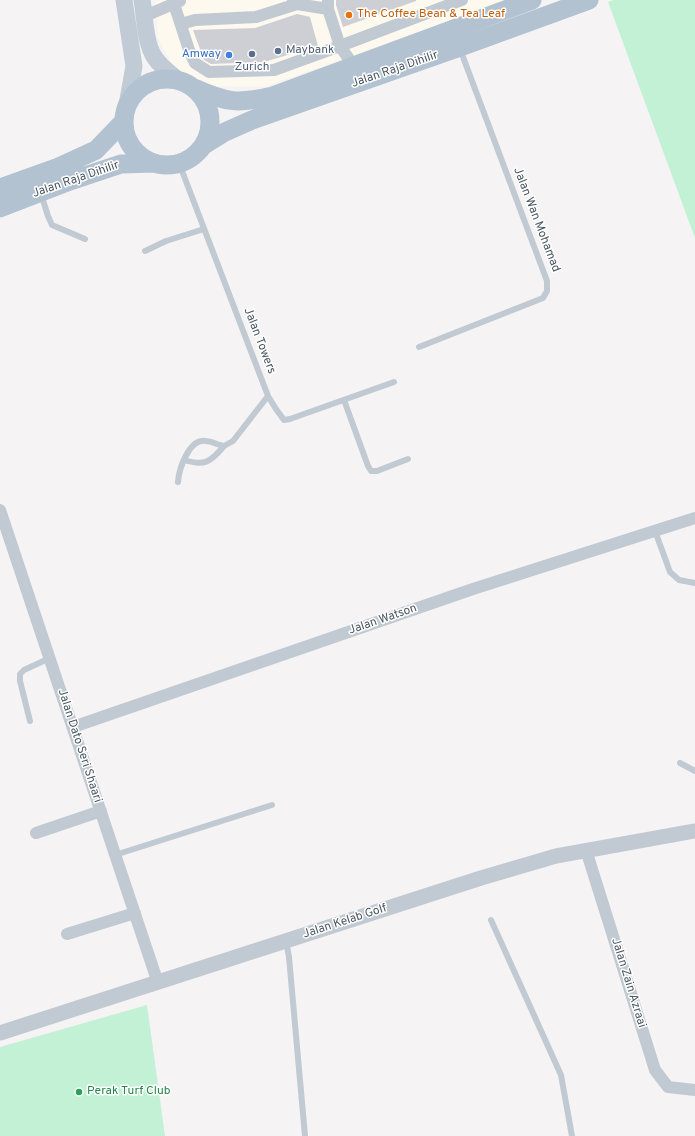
<!DOCTYPE html>
<html>
<head>
<meta charset="utf-8">
<style>
	body { margin:0 }
	canvas { display:block; background:#f5f3f3 }
</style>
</head>
<body>
<canvas width="695" height="1136"></canvas>
<script>
const c = document.querySelector('canvas').getContext('2d');
c.lineJoin = 'round';
function fillPath(path, color) { c.fillStyle = color; c.fill(path, 'evenodd'); }
function stroke(path, color, width, dash) { c.strokeStyle = color; c.lineWidth = width; c.lineCap = dash ? 'butt' : 'round'; c.setLineDash(dash || []); c.stroke(path); }
function drawText(font, color, halo, rows, align = 'center') {
  c.font = font + ' Overpass,sans-serif'; c.lineWidth = 3; c.setLineDash([]); c.textBaseline = 'middle'; c.strokeStyle = halo; c.fillStyle = color; for (const [text, x, y, turn = 0] of rows) {
    c.save(); c.translate(x, y); c.rotate((+turn || 0) * Math.PI / 180); c.textAlign = isNaN(turn) ? turn : align; if (halo) c.strokeText(text, 0, 0); c.fillText(text, 0, 0); c.restore();
  }
}
const commercial = new Path2D(`
	M 160,0 L 301,0 L 312,7 L 312,0 L 508,0 L 264,87 L 203,86 L 172,65 L 158,38 L 155,3 Z`);
const green = new Path2D(`
	M 614,0 L 695,0 L 695,238 L 608,2 Z
	M 147,1005 L 165,1136 L 0,1136 L 0,1047 Z`);
const building = new Path2D(`
	M 336,0 L 416,0 L 416,1 L 343,27 L 336,5 Z
	M 297,14 L 310,17 L 318,46 L 264,62 L 211,64 L 204,60 L 193,30 L 255,28 Z`);
const service = new Path2D(`
	M 179,163 L 268,396 L 276,409 L 284,420 L 290,419 L 394,382
	M 41,194 L 48,216 L 52,225 L 85,239
	M 145,251 L 166,241 L 204,229
	M 419,347 L 543,298 L 547,291 L 547,281 L 460,49
	M 344,400 L 368,466 L 371,471 L 377,471 L 408,459
	M 184,460 C 204,466 210,463 224,446
	M 178,482 C 179,469 189,438 206,441 C 211,441 218,445 224,446 L 233,441 L 268,396
	M 655,531 L 670,572 L 679,580 L 695,583
	M 30,721 L 20,681 L 20,674 L 24,670 L 50,658
	M 680,763 L 695,771
	M 115,855 L 272,805
	M 491,920 L 561,1075 L 572,1136
	M 286,941 L 289,957 L 305,1136`);
const minor = new Path2D(`
	M 293,0 L 297,4 L 328,9
	M 328,0 L 328,9 L 340,46 L 353,65
	M 174,4 L 189,50 L 195,63 L 209,72 L 274,70 L 340,46 L 462,0
	M 143,5 L 147,11 L 152,13 L 180,1
	M 181,24 L 195,20 L 256,17 L 297,4
	M 0,510 L 158,983
	M 73,727 L 473,589 L 695,518
	M 36,833 L 101,811
	M 586,850 L 655,1070 L 668,1087 L 695,1090
	M 67,934 L 135,913`);
const tertiary = new Path2D(`
	M 0,1033 L 481,878 L 556,856 L 695,831`);
const secondary = new Path2D(`
	M 124,0 L 134,66 L 127,105
	M 142,0 C 145,17 145,44 155,58 C 161,67 170,73 178,80`);
const primary = new Path2D(`
	M124 122a43 43 0 1 1 86 0a43 43 0 1 1-86 0Z
	M 194,88 C 227,103 238,104 273,96 L 532,0
	M 204,145 L 225,132 L 252,120 L 460,47 L 589,0
	M 0,188 L 59,167 L 96,150 L 124,121
	M 0,208 L 70,181 L 121,164 L 155,163`);
const markers = [
	[349,15,4,"#e8710a"],
	[278,51,4,"#5c6f8a"],
	[252,54,4,"#5c6f8a"],
	[229,55,4,"#3f7fe0"],
	[79,1092,4,"#2e9e5b"]
];
const foodNames = [
	["The Coffee Bean & Tea Leaf",357,15]
];
const serviceNames = [
	["Maybank",286,51],
	["Zurich",252,68,"center"]
];
const shopNames = [
	["Amway",221,55]
];
const streetNames = [
	["Jalan Raja Dihilir",395,70,-19],
	["Jalan Raja Dihilir",76,180,-19],
	["Jalan Wan Mohamad",536,220,69],
	["Jalan Towers",259,341,69],
	["Jalan Watson",383,620,-19],
	["Jalan Dato Seri Shaari",79,746,72],
	["Jalan Kelab Golf",345,922,-18],
	["Jalan Zain Azraai",628,983,73]
];
const leisureNames = [
	["Perak Turf Club",87,1092]
];
fillPath(commercial, '#fdf9ef');
fillPath(green, '#c3f1d5');
fillPath(building, '#cdcfd5');
stroke(service, '#c1cad2', 6);
stroke(minor, '#c1cad2', 12);
stroke(tertiary, '#c1cad2', 15);
stroke(secondary, '#c1cbd6', 17);
stroke(primary, '#b3c2d1', 19);
for (const [x, y, r, color] of markers) { const dot = new Path2D(); dot.arc(x, y, r, 0, 2 * Math.PI); c.fillStyle = color; c.fill(dot); stroke(dot, '#fff', 1.5); }
drawText('12px', '#c56008', '#fff', foodNames, 'left');
drawText('12px', '#4e5e75', '#fff', serviceNames, 'left');
drawText('12px', '#366cbe', '#fff', shopNames, 'right');
drawText('12px', '#4a5661', '#fff', streetNames);
drawText('12px', '#27864d', '#fff', leisureNames, 'left');
</script>
</body>
</html>
